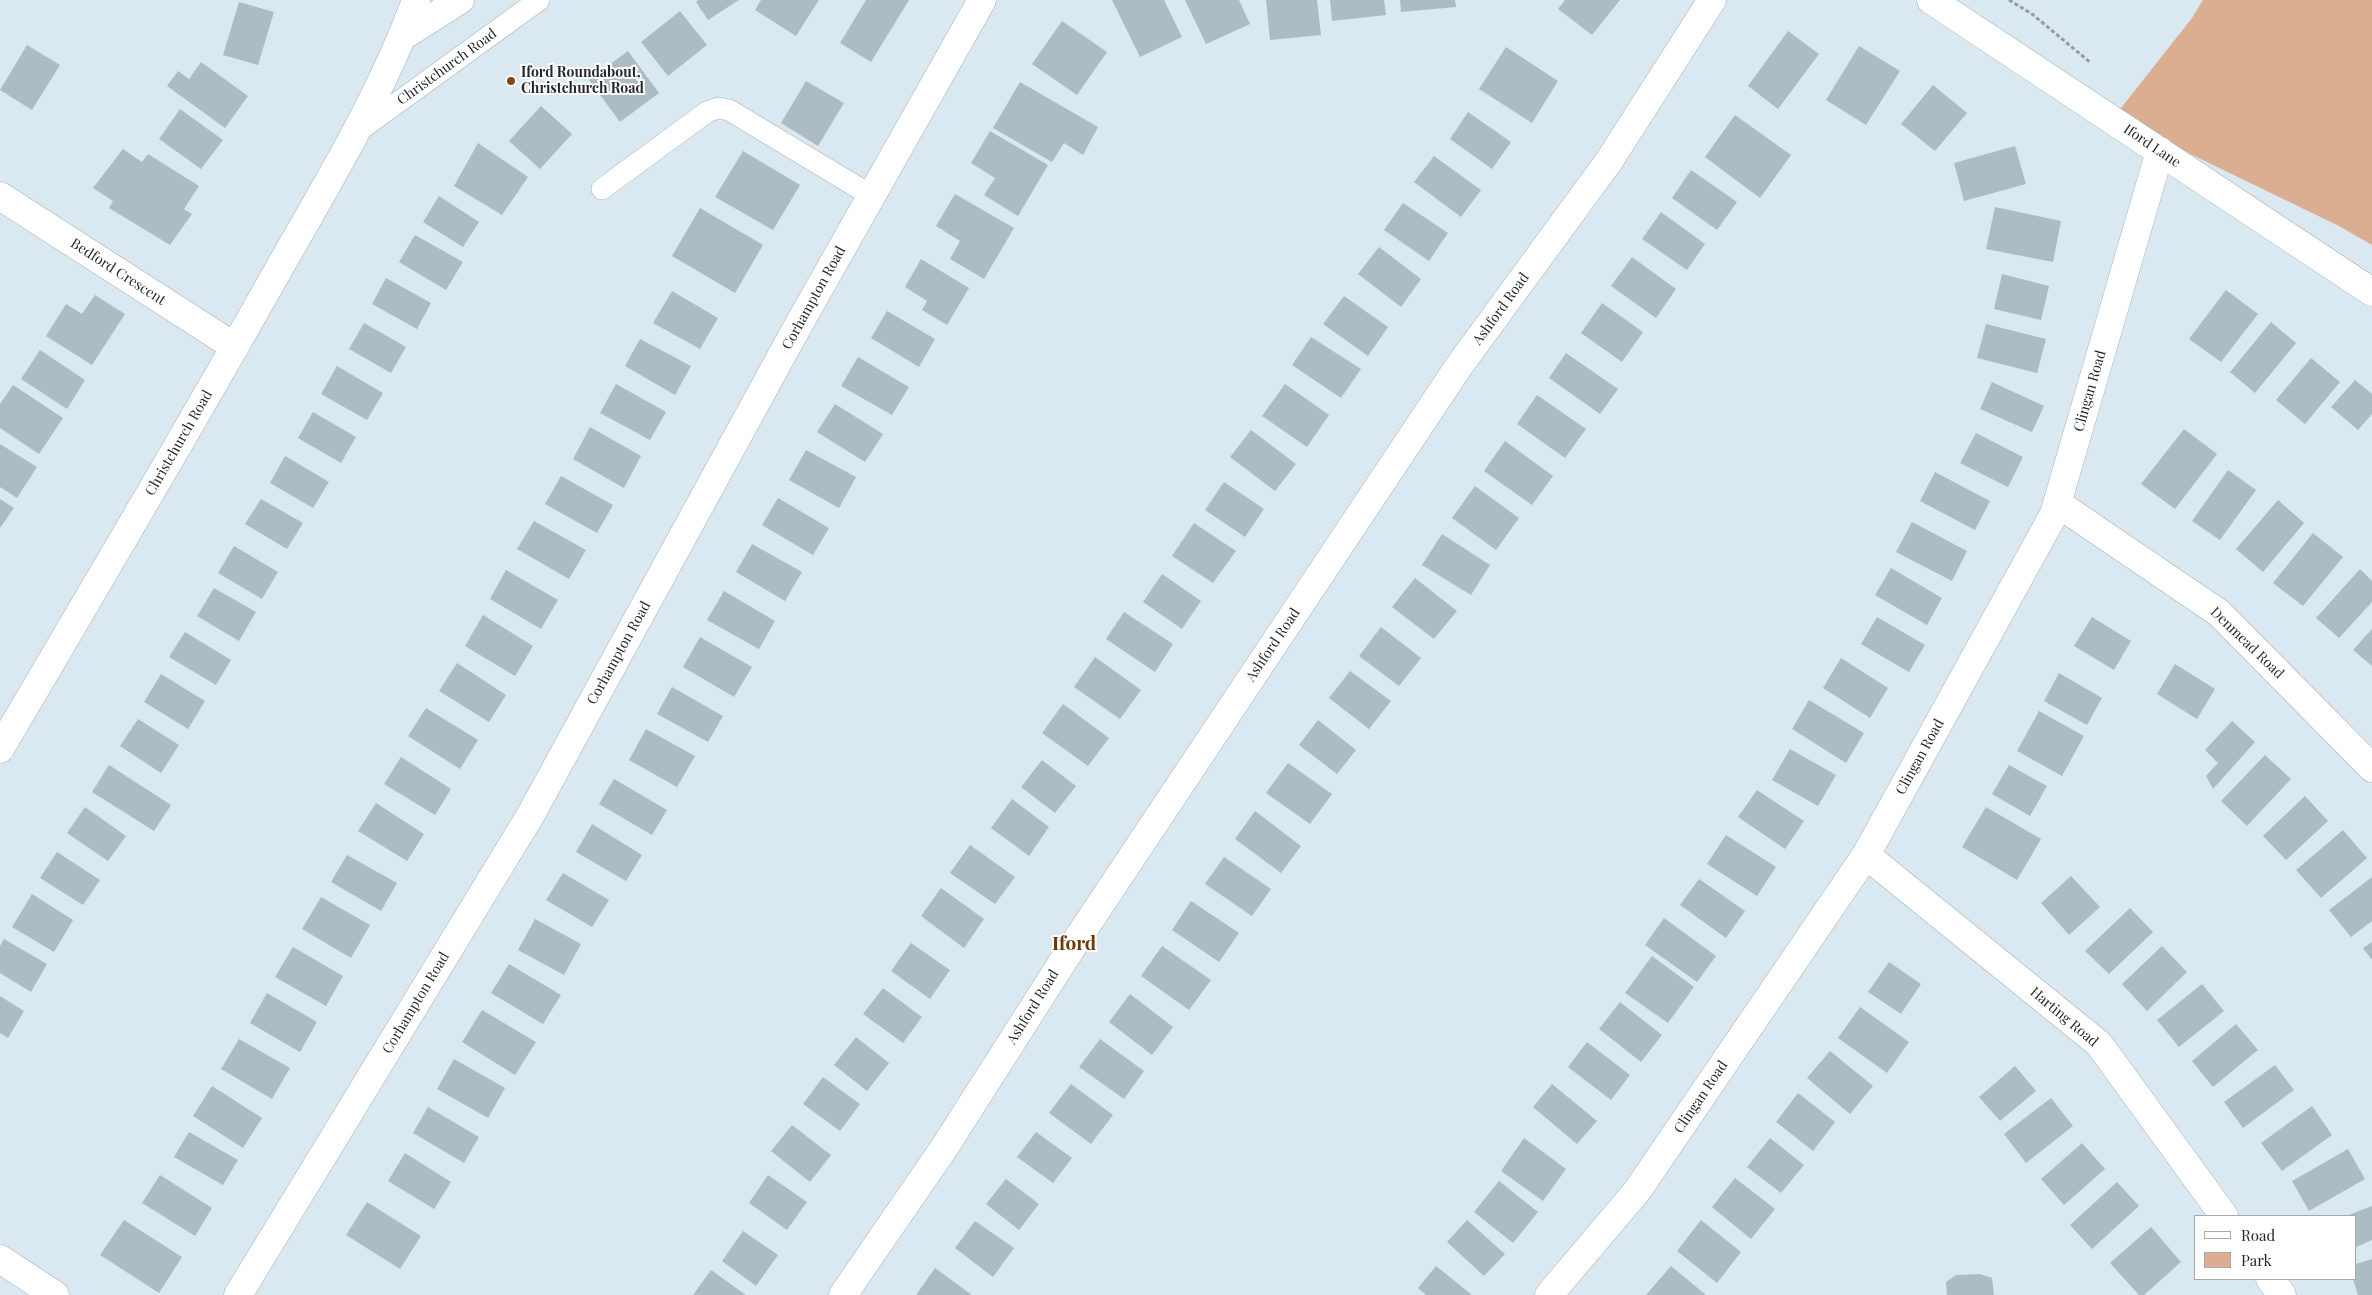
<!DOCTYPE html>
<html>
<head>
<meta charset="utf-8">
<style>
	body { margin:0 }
	#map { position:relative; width:2372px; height:1295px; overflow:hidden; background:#dae8f1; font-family:"Playfair Display",serif }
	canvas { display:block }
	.legend { position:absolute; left:2194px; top:1215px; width:162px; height:65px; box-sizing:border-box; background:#fff; border:1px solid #a7a9aa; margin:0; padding:6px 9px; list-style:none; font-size:15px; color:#22272a }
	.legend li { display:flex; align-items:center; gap:10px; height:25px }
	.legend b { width:25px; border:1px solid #a7a9aa }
</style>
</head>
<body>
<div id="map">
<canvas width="2372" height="1295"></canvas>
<ul class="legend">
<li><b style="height:6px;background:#fff"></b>Road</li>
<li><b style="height:14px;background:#dbae91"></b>Park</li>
</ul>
</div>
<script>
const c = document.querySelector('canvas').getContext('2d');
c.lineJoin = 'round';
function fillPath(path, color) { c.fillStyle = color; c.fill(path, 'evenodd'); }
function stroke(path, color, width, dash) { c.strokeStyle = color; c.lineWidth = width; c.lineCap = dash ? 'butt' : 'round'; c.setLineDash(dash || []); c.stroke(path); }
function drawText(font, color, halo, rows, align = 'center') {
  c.font = font + ' "Playfair Display",serif'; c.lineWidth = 4; c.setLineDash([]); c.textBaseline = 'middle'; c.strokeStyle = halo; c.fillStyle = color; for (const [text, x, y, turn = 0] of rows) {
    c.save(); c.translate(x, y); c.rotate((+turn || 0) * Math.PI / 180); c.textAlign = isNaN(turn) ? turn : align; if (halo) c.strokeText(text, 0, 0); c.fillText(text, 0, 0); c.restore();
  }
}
const green = new Path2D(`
	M 2203,0 L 2372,0 L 2372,245 L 2339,226 L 2114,117 L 2192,18 Z`);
const building = new Path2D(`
	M 698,0 L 739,0 L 708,20 L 696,2 Z
	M 761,0 L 819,0 L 796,36 L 755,10 Z
	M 866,0 L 909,0 L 871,62 L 840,43 Z
	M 1112,0 L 1164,0 L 1182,37 L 1140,57 Z
	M 1185,0 L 1239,0 L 1250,24 L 1206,44 Z
	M 1266,0 L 1317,0 L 1321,35 L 1270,40 Z
	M 1330,0 L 1384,0 L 1386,15 L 1332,21 Z
	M 1400,0 L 1455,0 L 1456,7 L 1401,12 Z
	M 1565,0 L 1620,0 L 1592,35 L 1558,9 Z
	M 239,2 L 274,12 L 258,65 L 223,55 Z
	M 680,11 L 707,45 L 668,76 L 641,42 Z
	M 1062,21 L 1107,52 L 1077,95 L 1032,64 Z
	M 1788,31 L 1819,54 L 1778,109 L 1748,86 Z
	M 27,45 L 60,65 L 32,110 L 0,90 Z
	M 1859,46 L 1900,71 L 1866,125 L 1826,100 Z
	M 1506,47 L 1558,81 L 1532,123 L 1479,89 Z
	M 628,51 L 659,93 L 620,122 L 589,80 Z
	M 201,62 L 248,96 L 225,128 L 167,86 L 178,71 L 189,79 Z
	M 806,81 L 844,103 L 818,146 L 781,123 Z
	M 1020,82 L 1098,127 L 1083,155 L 1064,143 L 1052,162 L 993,128 Z
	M 1933,85 L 1967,113 L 1935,151 L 1901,124 Z
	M 541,106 L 572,134 L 540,169 L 509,141 Z
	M 180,109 L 223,140 L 201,169 L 159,139 Z
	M 1468,112 L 1511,142 L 1492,169 L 1450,139 Z
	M 1735,115 L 1791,155 L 1760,198 L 1705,157 Z
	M 990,131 L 1048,165 L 1018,216 L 984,195 L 995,178 L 971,163 Z
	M 478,143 L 528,177 L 502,215 L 454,186 Z
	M 2015,146 L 2026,184 L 1964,201 L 1954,163 Z
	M 123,149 L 142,162 L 148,154 L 199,186 L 184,209 L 192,214 L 170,245 L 109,208 L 113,201 L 93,188 Z
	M 743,151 L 800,185 L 773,230 L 715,197 Z
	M 1434,156 L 1481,190 L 1461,217 L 1414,182 Z
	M 1691,170 L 1737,202 L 1717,230 L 1672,198 Z
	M 955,194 L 1014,228 L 984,279 L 950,259 L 960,241 L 936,226 Z
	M 439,196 L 479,222 L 463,247 L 423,222 Z
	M 1403,203 L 1448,233 L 1429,261 L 1384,230 Z
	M 1995,207 L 2061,221 L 2053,262 L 1986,249 Z
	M 700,208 L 763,245 L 735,293 L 672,256 Z
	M 1661,212 L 1705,244 L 1687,270 L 1642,239 Z
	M 415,235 L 463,262 L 446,290 L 399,262 Z
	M 1379,247 L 1421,279 L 1401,307 L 1358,274 Z
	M 1632,257 L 1676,289 L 1656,318 L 1611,286 Z
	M 921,259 L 969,288 L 947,325 L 922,310 L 927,301 L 905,287 Z
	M 2002,274 L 2049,286 L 2041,320 L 1994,309 Z
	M 386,278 L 431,303 L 417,329 L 372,304 Z
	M 2226,290 L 2258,314 L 2221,362 L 2189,339 Z
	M 672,291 L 718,318 L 700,349 L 653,323 Z
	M 95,295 L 125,314 L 92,365 L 46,336 L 66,304 L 82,314 Z
	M 1344,296 L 1388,327 L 1368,356 L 1323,324 Z
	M 1602,303 L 1643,332 L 1622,362 L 1581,333 Z
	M 887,311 L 935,339 L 919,367 L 871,338 Z
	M 2271,322 L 2296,343 L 2255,393 L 2230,372 Z
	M 364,323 L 406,347 L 391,373 L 349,349 Z
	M 1986,324 L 2046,339 L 2037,373 L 1977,358 Z
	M 1311,337 L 1361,369 L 1341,398 L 1292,365 Z
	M 640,339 L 691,366 L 675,395 L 625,366 Z
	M 40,350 L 85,380 L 67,409 L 21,379 Z
	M 1566,353 L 1618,389 L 1600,414 L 1549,378 Z
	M 858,357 L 909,387 L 892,415 L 841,386 Z
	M 2311,358 L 2340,382 L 2305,424 L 2276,400 Z
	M 337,366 L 383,393 L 367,420 L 321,394 Z
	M 2355,380 L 2372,394 L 2372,414 L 2358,430 L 2331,407 Z
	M 1992,382 L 2044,406 L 2032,432 L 1980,409 Z
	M 616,384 L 666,412 L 650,440 L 600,413 Z
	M 1285,384 L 1329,415 L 1307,447 L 1262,416 Z
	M 13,385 L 63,418 L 39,454 L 0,428 L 0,404 Z
	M 1537,395 L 1586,429 L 1565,458 L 1517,424 Z
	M 835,404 L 883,434 L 865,462 L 817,432 Z
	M 313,412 L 356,437 L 341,463 L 298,438 Z
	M 590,427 L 641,456 L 624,488 L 573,459 Z
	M 2184,429 L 2217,454 L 2175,509 L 2141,484 Z
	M 1251,430 L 1296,464 L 1275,491 L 1230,457 Z
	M 1976,433 L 2023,457 L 2008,487 L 1960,463 Z
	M 1505,441 L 1553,476 L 1532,505 L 1484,471 Z
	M 0,444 L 37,467 L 17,498 L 0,487 Z
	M 806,450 L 856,477 L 839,508 L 789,480 Z
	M 285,456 L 329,482 L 313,508 L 270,483 Z
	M 2228,470 L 2256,490 L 2220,540 L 2192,521 Z
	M 1935,472 L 1990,501 L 1975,530 L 1920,501 Z
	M 561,476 L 613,505 L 597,533 L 545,504 Z
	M 1224,482 L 1264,509 L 1245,537 L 1205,510 Z
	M 1475,486 L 1519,518 L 1496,550 L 1452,518 Z
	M 778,498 L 829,528 L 813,555 L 762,525 Z
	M 0,499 L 14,508 L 0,528 Z
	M 261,499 L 303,523 L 287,549 L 245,524 Z
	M 2278,500 L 2304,523 L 2263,572 L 2236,549 Z
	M 534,521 L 586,550 L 569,579 L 517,549 Z
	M 1912,522 L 1967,551 L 1952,581 L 1896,552 Z
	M 1194,523 L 1236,551 L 1213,583 L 1172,556 Z
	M 2313,533 L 2343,557 L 2303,606 L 2273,583 Z
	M 1442,534 L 1490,565 L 1471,595 L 1422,565 Z
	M 752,544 L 802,572 L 785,601 L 736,572 Z
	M 234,546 L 278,572 L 262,599 L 218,573 Z
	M 1891,568 L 1942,598 L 1927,625 L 1875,595 Z
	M 2360,569 L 2372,581 L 2372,602 L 2339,638 L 2316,618 Z
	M 506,570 L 558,600 L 541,629 L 490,599 Z
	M 1162,574 L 1201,601 L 1182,629 L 1143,602 Z
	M 1415,578 L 1457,611 L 1434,639 L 1392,607 Z
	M 214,588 L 256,612 L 239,641 L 197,616 Z
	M 724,591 L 775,621 L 759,649 L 707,620 Z
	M 1124,612 L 1173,644 L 1155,672 L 1106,639 Z
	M 483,615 L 533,646 L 515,676 L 465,646 Z
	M 1877,617 L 1925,645 L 1909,672 L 1861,644 Z
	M 2092,617 L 2131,641 L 2114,670 L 2074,646 Z
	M 1381,627 L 1421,658 L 1399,686 L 1359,656 Z
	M 2372,629 L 2372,666 L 2353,650 Z
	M 185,632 L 231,660 L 216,685 L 169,657 Z
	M 700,637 L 752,667 L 734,697 L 683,667 Z
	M 1095,657 L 1141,690 L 1120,719 L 1074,687 Z
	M 1841,658 L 1888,688 L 1870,718 L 1823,688 Z
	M 457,663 L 506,695 L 489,722 L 439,691 Z
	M 2175,664 L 2215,689 L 2197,719 L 2157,694 Z
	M 1350,671 L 1391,701 L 1369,729 L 1329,698 Z
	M 2059,673 L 2102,698 L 2087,725 L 2044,701 Z
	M 161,674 L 205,701 L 188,729 L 144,702 Z
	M 672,687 L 723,716 L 708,742 L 657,714 Z
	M 1809,700 L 1864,733 L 1846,763 L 1792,729 Z
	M 1063,704 L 1109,738 L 1088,766 L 1042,733 Z
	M 426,708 L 478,740 L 460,769 L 408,736 Z
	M 2039,711 L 2084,736 L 2062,776 L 2017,751 Z
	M 138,719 L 179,745 L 161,773 L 120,746 Z
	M 1318,720 L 1356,750 L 1337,774 L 1299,745 Z
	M 2232,721 L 2255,742 L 2213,789 L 2206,776 L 2218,763 L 2205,750 Z
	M 646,729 L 695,756 L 677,787 L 629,760 Z
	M 1790,749 L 1836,775 L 1818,806 L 1772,780 Z
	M 2265,755 L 2291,779 L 2247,826 L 2221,801 Z
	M 401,757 L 451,789 L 435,815 L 384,784 Z
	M 1042,760 L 1076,786 L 1055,813 L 1021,787 Z
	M 1288,763 L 1332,794 L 1310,824 L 1266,793 Z
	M 109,765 L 171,805 L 154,831 L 92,792 Z
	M 2009,765 L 2047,786 L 2030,816 L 1992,794 Z
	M 614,779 L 667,810 L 652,835 L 599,804 Z
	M 1757,790 L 1804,821 L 1785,849 L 1738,817 Z
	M 2305,796 L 2328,821 L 2286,860 L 2263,836 Z
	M 1012,799 L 1049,827 L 1029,856 L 991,828 Z
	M 376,803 L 424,834 L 407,861 L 358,831 Z
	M 85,807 L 126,836 L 108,861 L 67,833 Z
	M 1986,807 L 2041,839 L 2017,880 L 1962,847 Z
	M 1255,811 L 1301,846 L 1281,873 L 1235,839 Z
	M 592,824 L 642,855 L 626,881 L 576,852 Z
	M 2343,830 L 2367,858 L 2321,898 L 2296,870 Z
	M 1726,835 L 1776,867 L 1757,896 L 1707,864 Z
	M 970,845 L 1015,877 L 995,904 L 950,873 Z
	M 57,852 L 100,880 L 83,905 L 40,878 Z
	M 347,855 L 397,883 L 381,911 L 331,882 Z
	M 1224,857 L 1271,889 L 1252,916 L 1205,884 Z
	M 563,873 L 609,900 L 592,927 L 546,900 Z
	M 2071,876 L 2100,907 L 2069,935 L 2041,903 Z
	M 2372,877 L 2372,921 L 2351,937 L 2329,910 Z
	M 1699,879 L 1745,911 L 1726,938 L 1680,905 Z
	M 941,888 L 984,919 L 964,948 L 921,916 Z
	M 32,894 L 73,920 L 54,952 L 12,927 Z
	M 321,897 L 370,925 L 351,958 L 302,929 Z
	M 1191,901 L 1239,933 L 1219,962 L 1172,930 Z
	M 2130,908 L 2153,932 L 2109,974 L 2085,951 Z
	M 1664,918 L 1716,956 L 1697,982 L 1645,945 Z
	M 535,919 L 581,944 L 564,975 L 518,950 Z
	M 4,939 L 47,964 L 31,992 L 0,973 L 0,946 Z
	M 2372,942 L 2372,960 L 2363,948 Z
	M 911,943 L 950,970 L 930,999 L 891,971 Z
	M 1162,946 L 1211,980 L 1189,1010 L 1141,976 Z
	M 2162,946 L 2187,972 L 2147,1011 L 2122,984 Z
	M 293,947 L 343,976 L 326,1006 L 275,977 Z
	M 1652,956 L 1694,987 L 1668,1023 L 1625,993 Z
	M 1889,962 L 1921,984 L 1901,1014 L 1868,992 Z
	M 509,964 L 561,995 L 543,1024 L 491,993 Z
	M 2202,984 L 2224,1011 L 2179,1047 L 2157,1020 Z
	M 883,988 L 922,1017 L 903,1043 L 863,1014 Z
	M 267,993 L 317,1022 L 300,1052 L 250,1023 Z
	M 1130,994 L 1173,1027 L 1152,1055 L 1109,1022 Z
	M 0,996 L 24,1011 L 8,1038 L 0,1033 Z
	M 1620,1002 L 1662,1035 L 1641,1062 L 1599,1029 Z
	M 1860,1007 L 1909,1042 L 1887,1073 L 1838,1038 Z
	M 482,1010 L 536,1042 L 515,1075 L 462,1042 Z
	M 2236,1024 L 2258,1050 L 2213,1087 L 2192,1061 Z
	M 856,1037 L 889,1063 L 867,1091 L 834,1065 Z
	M 239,1039 L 290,1068 L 272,1099 L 221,1069 Z
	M 1100,1039 L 1144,1071 L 1124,1099 L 1079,1067 Z
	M 1587,1042 L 1630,1075 L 1611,1100 L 1568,1067 Z
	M 1830,1051 L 1873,1086 L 1850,1114 L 1807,1078 Z
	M 454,1059 L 505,1088 L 488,1118 L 437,1089 Z
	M 2275,1065 L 2294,1090 L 2243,1128 L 2224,1102 Z
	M 2015,1066 L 2036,1091 L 2000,1121 L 1979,1097 Z
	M 823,1077 L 860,1104 L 840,1131 L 803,1104 Z
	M 1071,1084 L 1113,1115 L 1091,1144 L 1049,1113 Z
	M 1552,1084 L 1597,1121 L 1577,1144 L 1533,1107 Z
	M 212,1086 L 262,1118 L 243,1148 L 193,1116 Z
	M 1798,1093 L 1835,1122 L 1813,1151 L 1776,1122 Z
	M 2051,1098 L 2073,1126 L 2026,1163 L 2004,1134 Z
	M 2312,1106 L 2332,1135 L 2282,1171 L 2261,1143 Z
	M 428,1107 L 479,1137 L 464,1163 L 413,1133 Z
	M 792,1125 L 831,1155 L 810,1182 L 771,1151 Z
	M 189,1132 L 238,1160 L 223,1185 L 174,1157 Z
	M 1036,1132 L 1072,1158 L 1053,1183 L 1017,1157 Z
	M 1524,1138 L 1566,1169 L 1543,1201 L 1501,1171 Z
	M 1770,1138 L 1804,1165 L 1781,1193 L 1747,1167 Z
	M 2082,1143 L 2105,1169 L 2064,1205 L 2041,1179 Z
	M 2348,1149 L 2365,1179 L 2309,1211 L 2292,1181 Z
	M 405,1153 L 451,1182 L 434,1209 L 388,1181 Z
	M 160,1175 L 212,1208 L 195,1236 L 142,1203 Z
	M 768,1175 L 807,1202 L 787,1230 L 749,1203 Z
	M 1735,1178 L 1775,1209 L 1751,1239 L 1712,1207 Z
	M 1006,1179 L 1039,1204 L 1019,1230 L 986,1204 Z
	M 1499,1181 L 1538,1212 L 1513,1243 L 1474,1212 Z
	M 2117,1182 L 2139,1206 L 2092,1249 L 2070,1225 Z
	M 367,1202 L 421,1236 L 400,1269 L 346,1235 Z
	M 2372,1206 L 2372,1240 L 2356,1247 L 2356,1216 L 2346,1216 Z
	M 124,1220 L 182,1257 L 159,1293 L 100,1255 Z
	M 1467,1220 L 1505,1254 L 1484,1276 L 1447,1242 Z
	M 1701,1220 L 1741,1252 L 1717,1283 L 1677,1251 Z
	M 975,1221 L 1014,1248 L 993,1277 L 955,1248 Z
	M 2151,1227 L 2181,1262 L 2144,1295 L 2139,1295 L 2110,1263 Z
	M 743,1231 L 778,1255 L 756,1286 L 722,1261 Z
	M 2372,1259 L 2372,1295 L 2358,1295 L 2353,1279 L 2356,1279 L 2356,1264 Z
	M 1436,1266 L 1472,1295 L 1426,1295 L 1418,1288 Z
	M 1671,1266 L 1706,1295 L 1646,1295 Z
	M 935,1268 L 972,1295 L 916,1295 Z
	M 711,1270 L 746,1295 L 693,1295 Z
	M 1980,1274 L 1992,1278 L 1994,1295 L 1947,1295 L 1946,1282 L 1956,1275 Z`);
const path = new Path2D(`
	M 2009,0 L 2032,14 L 2091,63`);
const service = new Path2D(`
	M 357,132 L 539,0
	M 602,189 L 707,112 L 718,108 L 729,110 L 872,196`);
const minor = new Path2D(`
	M 0,196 L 235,347
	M 2057,503 L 2219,613 L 2372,768
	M 1866,855 L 2099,1044 L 2224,1216
	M 0,1259 L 55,1295
	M 2270,1279 L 2282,1295
	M 238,1295 L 530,816 L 794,333 L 982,0
	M 843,1295 L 944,1148 L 1074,944 L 1459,366 L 1609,161 L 1712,0`);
const tertiary = new Path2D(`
	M 1931,0 L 2372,292
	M 1549,1295 L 1637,1191 L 1866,855 L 2054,514 L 2160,151`);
const primary = new Path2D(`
	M 403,36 L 460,0
	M 0,749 C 93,590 187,433 277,272 C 327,184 381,96 416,0`);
const markers = [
	[511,81,5,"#87470f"]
];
const streetNames = [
	["Christchurch Road",447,67,-36],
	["Iford Lane",2152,146,34],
	["Bedford Crescent",118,272,33],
	["Corhampton Road",814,298,-61],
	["Ashford Road",1501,309,-54],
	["Clingan Road",2090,391,-74],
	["Christchurch Road",179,443,-60],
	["Denmead Road",2247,643,44],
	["Ashford Road",1273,645,-56],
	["Corhampton Road",619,653,-61],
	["Clingan Road",1920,757,-61],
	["Corhampton Road",416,1003,-59],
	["Ashford Road",1033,1007,-58],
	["Harting Road",2064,1017,40],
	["Clingan Road",1701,1097,-56]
];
const poiNames = [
	["Iford Roundabout,",521,73],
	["Christchurch Road",521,89]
];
const districtNames = [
	["Iford",1074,944]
];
fillPath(green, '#dbae91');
fillPath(building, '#adbbc4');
stroke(service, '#a3b0b9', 22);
stroke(minor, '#a3b0b9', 29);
stroke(tertiary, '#a3b0b9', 29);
stroke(primary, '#a3b0b9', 29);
stroke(path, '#929ca3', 3, [4, 2.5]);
stroke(service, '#fff', 21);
stroke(minor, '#fff', 28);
stroke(tertiary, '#fff', 28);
stroke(primary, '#fff', 28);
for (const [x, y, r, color] of markers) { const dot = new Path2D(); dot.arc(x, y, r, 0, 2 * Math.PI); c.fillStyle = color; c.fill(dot); stroke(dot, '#fff', 2); }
drawText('14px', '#22272a', '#fff', streetNames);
drawText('bold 14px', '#22272a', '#fff', poiNames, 'left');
drawText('bold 19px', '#6f3600', '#fff', districtNames);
</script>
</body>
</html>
